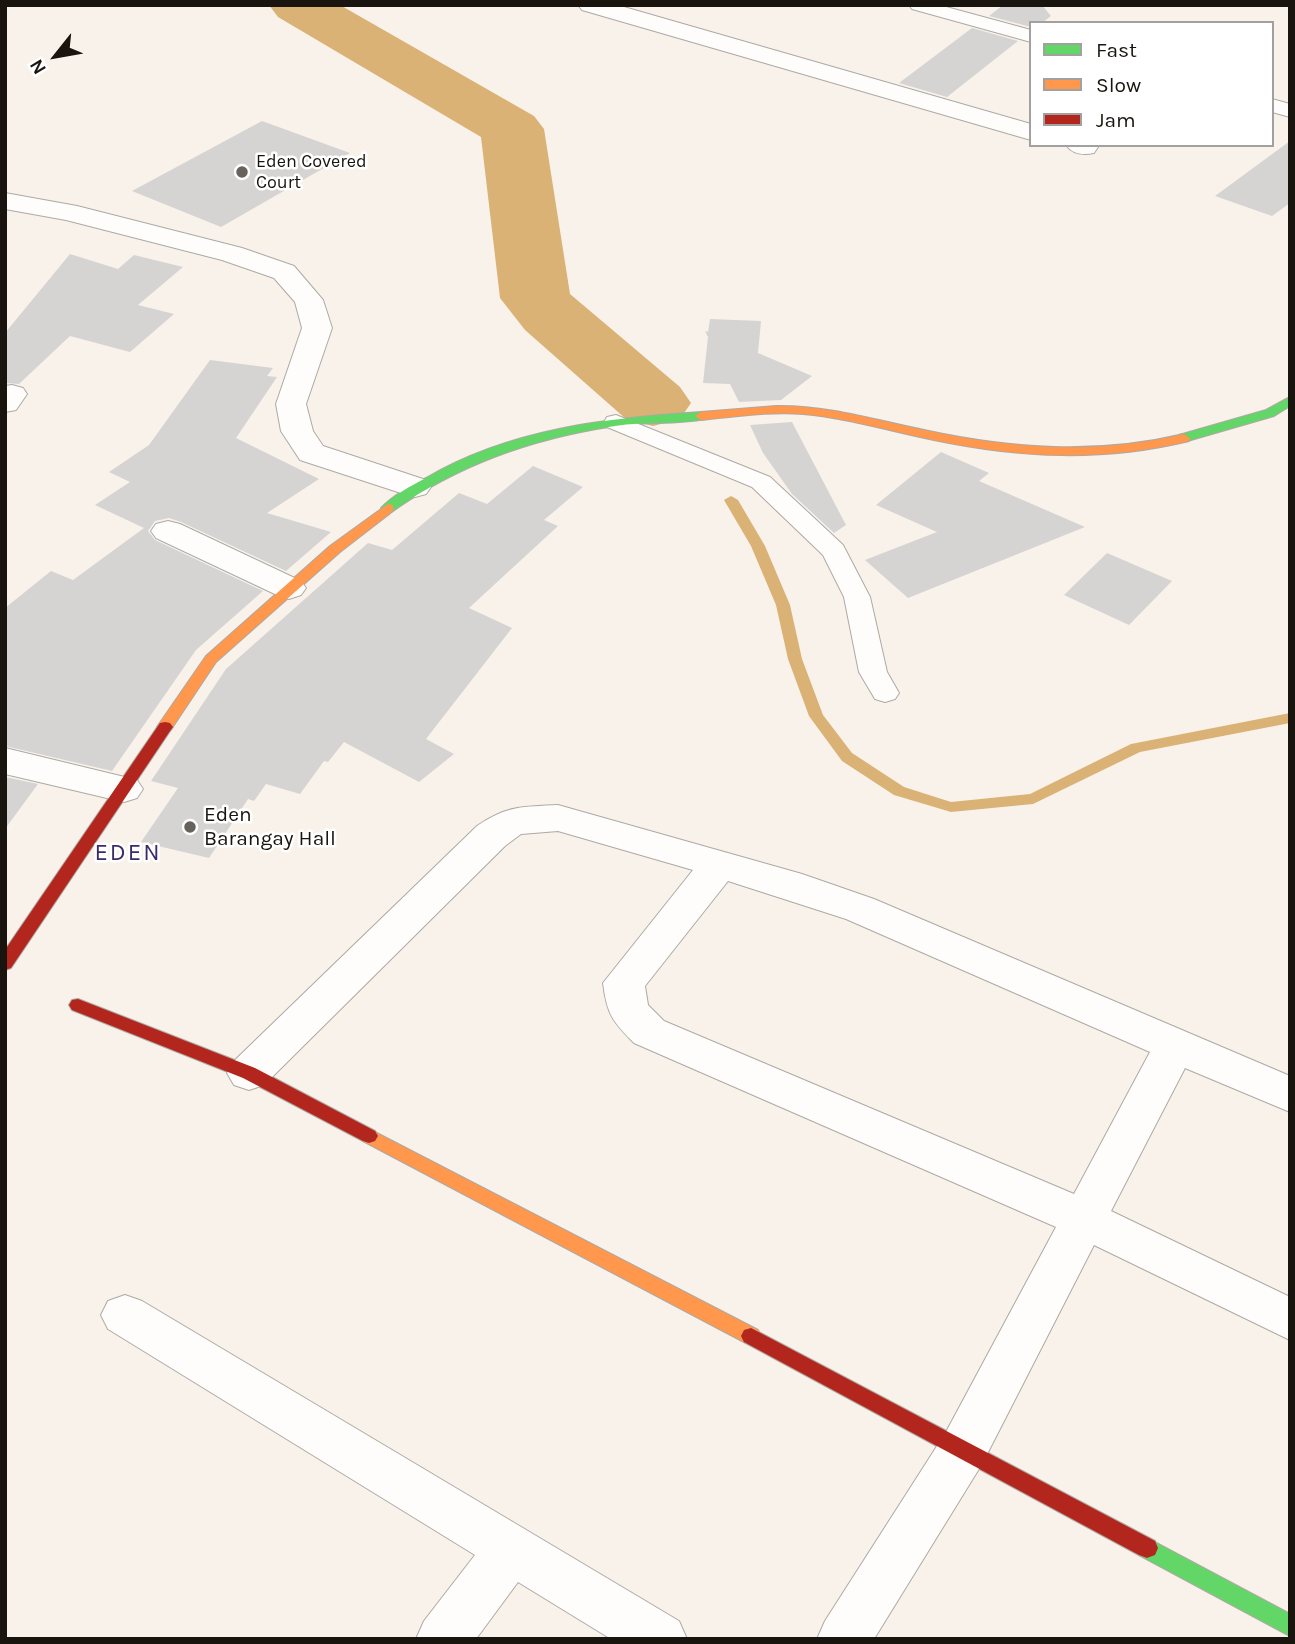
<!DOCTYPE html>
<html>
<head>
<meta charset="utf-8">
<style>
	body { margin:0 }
	#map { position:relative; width:1295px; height:1644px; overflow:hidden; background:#f8f2eb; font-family:Karla,sans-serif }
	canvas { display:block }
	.frame { position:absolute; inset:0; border:7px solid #19140e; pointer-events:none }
	.legend { position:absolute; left:1029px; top:21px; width:245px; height:126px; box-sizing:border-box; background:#fff; border:2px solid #a3a19f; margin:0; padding:9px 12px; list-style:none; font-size:21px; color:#19140e }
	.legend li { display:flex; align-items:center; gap:14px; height:35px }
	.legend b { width:35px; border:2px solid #a3a19f }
	.north { position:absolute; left:21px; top:21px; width:70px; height:70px; -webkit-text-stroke:5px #fff; paint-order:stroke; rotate:239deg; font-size:19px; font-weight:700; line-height:28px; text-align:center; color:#19140e }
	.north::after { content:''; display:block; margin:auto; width:24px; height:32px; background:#19140e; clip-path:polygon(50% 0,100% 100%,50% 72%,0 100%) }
</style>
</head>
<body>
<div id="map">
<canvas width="1295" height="1644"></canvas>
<div class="frame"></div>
<ul class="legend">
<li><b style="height:9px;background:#63d668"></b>Fast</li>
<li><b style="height:9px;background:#ff974d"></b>Slow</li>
<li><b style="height:9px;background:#b3261e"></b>Jam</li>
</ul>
<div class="north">N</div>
</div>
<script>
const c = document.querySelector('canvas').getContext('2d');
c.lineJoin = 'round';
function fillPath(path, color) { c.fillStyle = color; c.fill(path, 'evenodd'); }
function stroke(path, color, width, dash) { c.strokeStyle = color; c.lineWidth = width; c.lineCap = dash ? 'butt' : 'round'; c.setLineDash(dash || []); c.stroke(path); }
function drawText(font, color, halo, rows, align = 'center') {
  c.font = font + ' Karla,sans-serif'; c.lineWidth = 5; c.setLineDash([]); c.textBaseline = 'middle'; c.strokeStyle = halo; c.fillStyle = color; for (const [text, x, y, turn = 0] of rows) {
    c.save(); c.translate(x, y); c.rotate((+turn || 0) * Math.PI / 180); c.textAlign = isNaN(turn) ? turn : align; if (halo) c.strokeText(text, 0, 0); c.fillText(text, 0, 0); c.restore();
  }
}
const stream = new Path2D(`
	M 731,496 L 738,500 L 765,546 L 790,605 L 802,659 L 823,715 L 852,753 L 904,787 L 951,802 L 1030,794 L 1131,744 L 1290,713 L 1290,723 L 1140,752 L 1033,804 L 951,812 L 894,795 L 842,761 L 809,716 L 788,659 L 776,605 L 751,546 L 724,500 Z`);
const river = new Path2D(`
	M 269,5 L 340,5 L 534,116 L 544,129 L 570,294 L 680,387 L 691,403 L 680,419 L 653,426 L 626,419 L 525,330 L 500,298 L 481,137 L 278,17 Z`);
const building = new Path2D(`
	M 1003,5 L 1042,5 L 1051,16 L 1042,23 L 1031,23 L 1031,27 L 989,16 Z
	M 972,28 L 1018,41 L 947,97 L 899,83 Z
	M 262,121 L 350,153 L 221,227 L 132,191 Z
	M 1290,141 L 1290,203 L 1272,216 L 1215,196 Z
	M 70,254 L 118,269 L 134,255 L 183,267 L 138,305 L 174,314 L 130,352 L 70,336 L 19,384 L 5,383 L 5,333 Z
	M 710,319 L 761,321 L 758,353 L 812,376 L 781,400 L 739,402 L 730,384 L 703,383 L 708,337 L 705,331 L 708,332 Z
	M 210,360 L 273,368 L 267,376 L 277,377 L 236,438 L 319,479 L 267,513 L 331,532 L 286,571 L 181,522 L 169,518 L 155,521 L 148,531 L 155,540 L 263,591 L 196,650 L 112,771 L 5,746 L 5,608 L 51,571 L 73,580 L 144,528 L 95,505 L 130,482 L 109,472 L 149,445 Z
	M 792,422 L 846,525 L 834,533 L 792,494 L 763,453 L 750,425 Z
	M 941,452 L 989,473 L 979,481 L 1085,527 L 908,598 L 865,560 L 937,532 L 876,505 Z
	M 533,466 L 583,487 L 544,520 L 558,526 L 469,608 L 512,628 L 426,739 L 454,754 L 419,782 L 344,742 L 328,762 L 324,761 L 300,794 L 266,784 L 254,801 L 248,799 L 209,858 L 141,842 L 178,788 L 151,781 L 226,669 L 368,543 L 392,550 L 459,493 L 487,504 Z
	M 1107,553 L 1172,581 L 1129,625 L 1064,595 Z
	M 5,777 L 38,784 L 5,829 Z`);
const lane = new Path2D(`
	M 909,5 L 939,5 L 1031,30 L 1031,42 L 912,9 Z
	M 1272,99 L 1290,104 L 1290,117 L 1272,112 Z
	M 616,415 L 770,477 L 843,545 L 870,597 L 887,672 L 899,693 L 895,699 L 885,702 L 875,699 L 859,672 L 844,597 L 823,555 L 752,487 L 607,427 L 604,422 L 607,417 Z`);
const street = new Path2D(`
	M 578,5 L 617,5 L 1031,124 L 1031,140 L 582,10 Z
	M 1066,145 L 1097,145 L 1098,147 L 1094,153 C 1084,155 1073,155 1066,145 Z
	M 5,193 L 77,206 L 242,248 L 294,266 L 323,300 L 332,328 L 306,404 L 313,431 L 323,446 L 426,480 L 431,487 L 426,494 L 415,497 L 404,494 L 300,460 L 281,431 L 276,404 L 302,328 L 295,302 L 274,278 L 222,260 L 66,220 L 5,209 Z
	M 12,385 L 23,388 L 27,394 L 16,410 L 5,412 L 5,386 Z
	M 168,521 L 180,524 L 301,581 L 306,588 L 301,595 L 289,599 L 277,595 L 156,538 L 151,531 L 156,524 Z
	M 5,748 L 137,780 L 143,789 L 137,798 L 124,802 L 5,774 Z
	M 558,805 L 802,874 L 874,899 L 1290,1076 L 1290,1112 L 1185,1068 L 1111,1211 L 1290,1297 L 1290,1340 L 1094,1245 L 982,1464 L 874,1639 L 817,1639 L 825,1621 L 946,1432 L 1056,1227 L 634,1043 C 612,1021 607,1014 603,983 L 693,870 L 558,831 L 521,834 L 505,846 L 264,1085 L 249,1090 L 234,1085 L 227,1073 L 234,1061 L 477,826 C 508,805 522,807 558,805 ZM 728,881 L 846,919 L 1150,1052 L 1074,1194 L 664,1021 L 648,1005 L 645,986 Z
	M 125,1295 L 142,1301 L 679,1621 L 687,1639 L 611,1639 L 518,1582 L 476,1639 L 416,1639 L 424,1621 L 475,1555 L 108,1329 L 101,1315 L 108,1301 Z`);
const fast = new Path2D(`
	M 1290,397 L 1290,406 L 1274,416 L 1184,442 L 1178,438 L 1179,435 L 1266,410 Z
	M 701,412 L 705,413 L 705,419 C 676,425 645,421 615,426 C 534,438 459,464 393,511 L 388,512 L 381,508 C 393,495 411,486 426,478 C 509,429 606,418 701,412 Z
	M 1147,1538 L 1290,1614 L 1290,1636 L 1139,1555 L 1136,1548 L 1139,1541 Z`);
const slow = new Path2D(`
	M 776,406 C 827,405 875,420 924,430 C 1012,449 1096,455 1184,434 L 1190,438 L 1189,441 C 1103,462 1020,458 934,440 C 890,431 847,418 803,414 C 769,411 735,417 701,420 L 695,416 L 701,412 Z
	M 388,504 L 393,505 L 393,511 L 340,552 L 216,662 L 170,731 L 160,731 L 157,727 L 206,656 L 330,546 Z
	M 369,1129 L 758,1330 L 761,1336 L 758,1342 L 751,1344 L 744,1342 L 363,1141 L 360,1136 L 363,1131 Z`);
const jam = new Path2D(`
	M 165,722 L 170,723 L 173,727 L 170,731 L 11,968 L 5,970 L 5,950 L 160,723 Z
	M 78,999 L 255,1068 L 375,1131 L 378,1136 L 375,1141 L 369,1143 L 363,1141 L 243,1078 L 72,1010 L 69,1005 L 72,1000 Z
	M 751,1328 L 1155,1541 L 1158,1548 L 1155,1555 L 1147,1558 L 1139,1555 L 744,1342 L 741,1336 L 744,1330 Z`);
const markers = [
	[242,172,7,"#67625b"],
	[190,827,7,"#67625b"]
];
const farPoinames = [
	["Eden Covered",256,162],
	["Court",256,183]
];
const poiNames = [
	["Eden",204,815],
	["Barangay Hall",204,839]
];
const quarterNames = [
	["EDEN",128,853]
];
fillPath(stream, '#dbb275');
fillPath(river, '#dbb275');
fillPath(building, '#d6d3d3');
stroke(lane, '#aea9a3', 2);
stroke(street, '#aea9a3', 2);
stroke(fast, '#aea9a3', 2);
stroke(slow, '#aea9a3', 2);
stroke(jam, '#aea9a3', 2);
fillPath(lane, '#fefdfc');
fillPath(street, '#fefdfc');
fillPath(fast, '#63d668');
fillPath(slow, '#ff974d');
fillPath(jam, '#b3261e');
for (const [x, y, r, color] of markers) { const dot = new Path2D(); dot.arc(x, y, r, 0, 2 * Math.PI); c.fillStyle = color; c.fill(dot); stroke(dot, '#fff', 2.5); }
drawText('18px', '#19140e', '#fff', farPoinames, 'left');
drawText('21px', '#19140e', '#fff', poiNames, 'left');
c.letterSpacing = '2px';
drawText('24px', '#3b2c68', '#fff', quarterNames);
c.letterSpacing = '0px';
</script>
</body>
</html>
